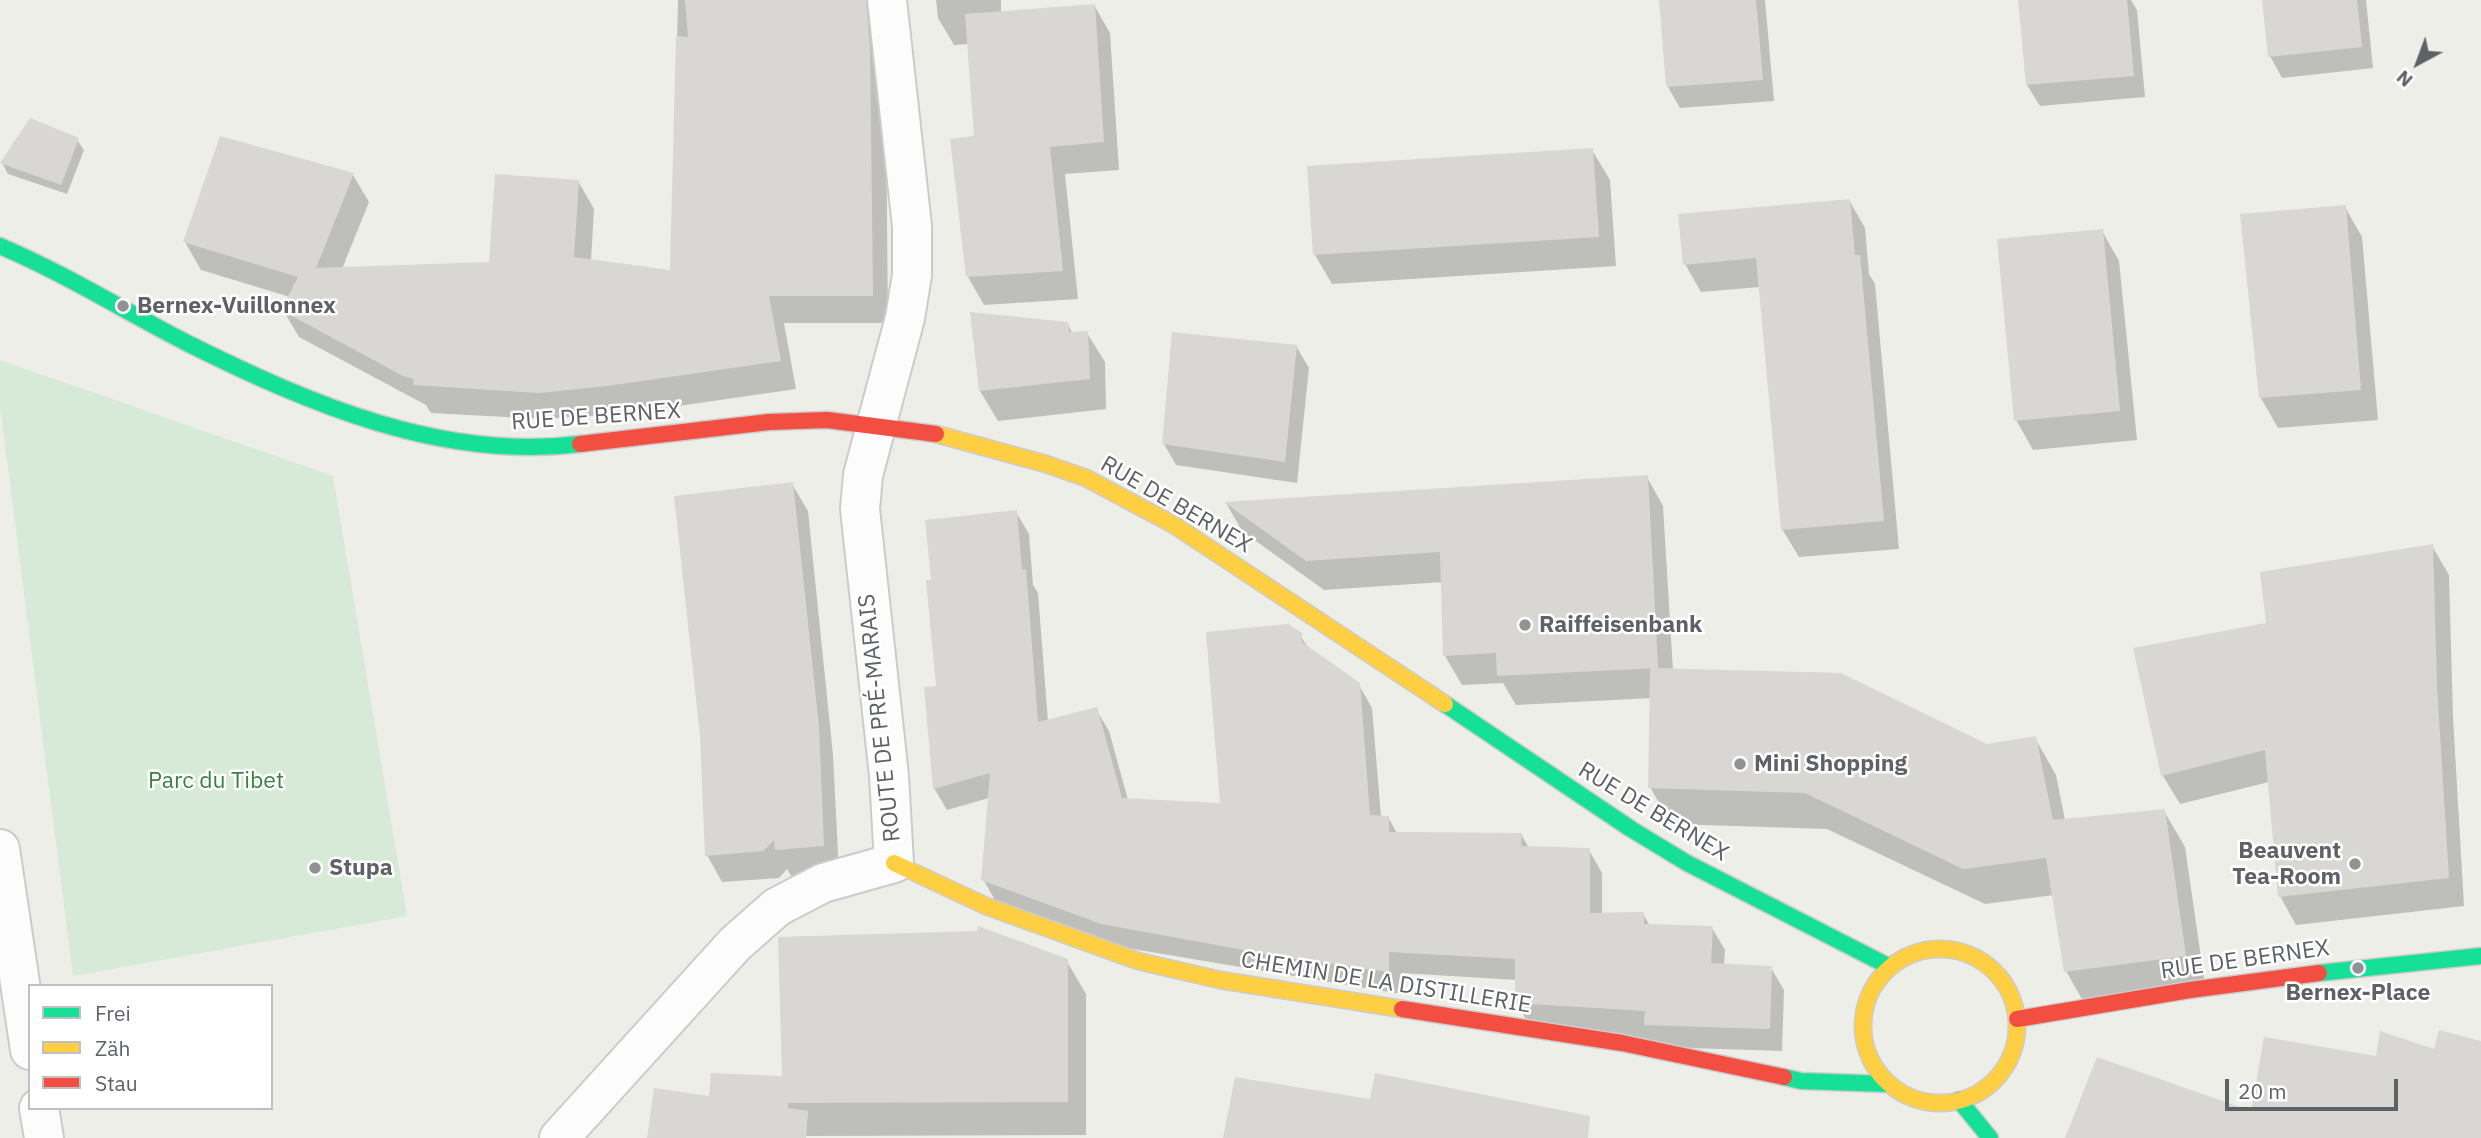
<!DOCTYPE html>
<html>
<head>
<meta charset="utf-8">
<style>
	body { margin:0 }
	#map { position:relative; width:2481px; height:1138px; overflow:hidden; background:#eeeee9; font-family:"IBM Plex Sans",sans-serif }
	canvas { display:block }
	.legend { position:absolute; left:28px; top:984px; width:245px; height:126px; box-sizing:border-box; background:#fff; border:2px solid #bfc0c2; margin:0; padding:9px 12px; list-style:none; font-size:21px; color:#5e6166 }
	.legend li { display:flex; align-items:center; gap:14px; height:35px }
	.legend b { width:35px; border:2px solid #bfc0c2 }
	.north { position:absolute; left:2383px; top:28px; width:70px; height:70px; -webkit-text-stroke:5px #fff; paint-order:stroke; rotate:221deg; font-size:19px; font-weight:700; line-height:28px; text-align:center; color:#5e6166 }
	.north::after { content:''; display:block; margin:auto; width:24px; height:32px; background:#5e6166; clip-path:polygon(50% 0,100% 100%,50% 72%,0 100%) }
	.scale { position:absolute; left:2225px; top:1079px; width:173px; height:32px; box-sizing:border-box; border:4px solid #5e6166; border-top:0; padding-left:9px; font-size:21px; line-height:24px; white-space:nowrap; color:#5e6166; -webkit-text-stroke:5px #fff; paint-order:stroke }
</style>
</head>
<body>
<div id="map">
<canvas width="2481" height="1138"></canvas>
<ul class="legend">
<li><b style="height:9px;background:#16e098"></b>Frei</li>
<li><b style="height:9px;background:#ffcf43"></b>Zäh</li>
<li><b style="height:9px;background:#f24e42"></b>Stau</li>
</ul>
<div class="north">N</div>
<div class="scale">20 m</div>
</div>
<script>
const c = document.querySelector('canvas').getContext('2d');
c.lineJoin = 'round';
function fillPath(path, color) { c.fillStyle = color; c.fill(path, 'evenodd'); }
function stroke(path, color, width, dash) { c.strokeStyle = color; c.lineWidth = width; c.lineCap = dash ? 'butt' : 'round'; c.setLineDash(dash || []); c.stroke(path); }
function drawText(font, color, halo, rows, align = 'center') {
  c.font = font + ' "IBM Plex Sans",sans-serif'; c.lineWidth = 5; c.setLineDash([]); c.textBaseline = 'middle'; c.strokeStyle = halo; c.fillStyle = color; for (const [text, x, y, turn = 0] of rows) {
    c.save(); c.translate(x, y); c.rotate((+turn || 0) * Math.PI / 180); c.textAlign = isNaN(turn) ? turn : align; if (halo) c.strokeText(text, 0, 0); c.fillText(text, 0, 0); c.restore();
  }
}
const green = new Path2D(`
	M 0,360 L 333,476 L 407,916 L 73,976 L 0,406 Z`);
const shadow = new Path2D(`
	M 678,0 L 885,0 L 888,323 L 784,323 L 796,389 L 623,414 L 543,419 L 431,413 L 426,405 L 299,337 L 283,310 L 290,297 L 201,270 L 185,242 L 353,175 L 369,202 L 342,269 L 490,264 L 578,181 L 594,209 L 591,261 L 672,272 Z
	M 936,0 L 1001,0 L 1001,13 L 1094,5 L 1110,33 L 1119,170 L 1065,174 L 1078,299 L 984,305 L 968,277 L 952,141 L 976,138 L 969,44 L 954,45 L 938,18 Z
	M 1660,0 L 1765,0 L 1774,101 L 1680,108 L 1668,87 Z
	M 2020,0 L 2131,0 L 2137,10 L 2145,97 L 2040,106 L 2027,85 Z
	M 2264,0 L 2366,0 L 2373,68 L 2282,78 L 2270,56 Z
	M 77,140 L 84,150 L 67,194 L 8,174 L 2,163 Z
	M 1592,150 L 1610,180 L 1616,266 L 1332,284 L 1315,255 Z
	M 1849,200 L 1865,228 L 1869,274 L 1875,284 L 1899,549 L 1799,557 L 1782,529 L 1760,287 L 1701,292 L 1685,264 Z
	M 2345,207 L 2362,237 L 2378,420 L 2278,428 L 2261,398 Z
	M 2102,231 L 2119,261 L 2137,440 L 2033,450 L 2016,420 Z
	M 972,314 L 1067,323 L 1073,334 L 1087,333 L 1105,362 L 1106,409 L 998,421 L 980,391 Z
	M 1296,346 L 1309,368 L 1297,483 L 1176,465 L 1164,444 Z
	M 1647,477 L 1663,506 L 1673,671 L 1987,746 L 2035,738 L 2056,775 L 2065,820 L 2164,811 L 2185,847 L 2206,992 L 2087,1008 L 2066,971 L 2054,895 L 1985,904 L 1827,829 L 1671,824 L 1650,787 L 1652,698 L 1516,705 L 1503,683 L 1462,685 L 1445,656 L 1443,582 L 1324,590 L 1242,531 L 1226,503 Z
	M 792,484 L 808,511 L 833,755 L 839,873 L 792,877 L 787,869 L 779,878 L 722,882 L 707,855 Z
	M 1016,512 L 1029,534 L 1033,585 L 1038,593 L 1048,722 L 1096,709 L 1109,731 L 1128,800 L 1222,805 L 1300,635 L 1309,649 L 1359,685 L 1372,708 L 1381,817 L 1388,817 L 1397,833 L 1521,834 L 1529,848 L 1589,850 L 1602,873 L 1602,914 L 1643,914 L 1650,926 L 1712,928 L 1725,950 L 1724,965 L 1771,968 L 1784,990 L 1782,1051 L 1659,1047 L 1529,1025 L 1517,1003 L 1517,980 L 1401,973 L 1401,994 L 1115,946 L 996,902 L 983,879 L 989,798 L 947,810 L 934,788 L 937,688 L 932,581 Z
	M 2432,546 L 2449,575 L 2453,717 L 2464,906 L 2296,925 L 2280,896 L 2269,782 L 2180,804 L 2163,776 L 2135,650 L 2268,624 Z
	M 1066,960 L 1086,994 L 1086,1135 L 805,1136 L 785,1103 Z`);
const building = new Path2D(`
	M 685,0 L 866,0 L 870,50 L 873,296 L 769,296 L 781,361 L 607,386 L 539,393 L 413,385 L 414,379 L 403,376 L 281,310 L 298,277 L 183,242 L 220,136 L 354,173 L 316,268 L 489,262 L 495,174 L 579,180 L 574,257 L 670,270 L 676,36 L 688,37 Z
	M 1659,0 L 1756,0 L 1763,80 L 1666,87 Z
	M 2018,0 L 2127,0 L 2134,76 L 2026,85 Z
	M 2262,0 L 2357,0 L 2362,47 L 2268,57 Z
	M 1095,4 L 1104,142 L 1050,147 L 1063,271 L 966,277 L 950,139 L 974,136 L 965,14 Z
	M 30,118 L 79,138 L 61,185 L 0,163 Z
	M 1593,148 L 1599,237 L 1313,255 L 1307,166 Z
	M 1850,199 L 1855,255 L 1860,255 L 1884,521 L 1781,530 L 1756,258 L 1683,265 L 1678,214 Z
	M 2346,205 L 2361,390 L 2259,398 L 2240,214 Z
	M 2103,229 L 2120,411 L 2014,421 L 1997,239 Z
	M 970,312 L 1068,322 L 1069,332 L 1088,331 L 1090,379 L 979,391 Z
	M 1172,332 L 1297,345 L 1285,462 L 1162,444 Z
	M 1648,475 L 1658,668 L 1497,676 L 1496,653 L 1443,656 L 1440,552 L 1306,561 L 1224,502 Z
	M 793,482 L 819,727 L 824,846 L 775,850 L 774,840 L 763,851 L 705,856 L 700,736 L 674,496 Z
	M 1017,510 L 1022,570 L 1026,569 L 1038,722 L 1097,707 L 1122,798 L 1220,803 L 1206,632 L 1288,624 L 1302,633 L 1302,642 L 1360,683 L 1370,815 L 1389,816 L 1389,832 L 1522,833 L 1521,846 L 1590,848 L 1590,913 L 1644,912 L 1644,924 L 1713,926 L 1711,963 L 1772,966 L 1770,1029 L 1644,1025 L 1645,1011 L 1515,1003 L 1515,959 L 1389,952 L 1389,972 L 1288,958 L 1101,924 L 981,880 L 990,773 L 933,789 L 924,687 L 936,686 L 926,580 L 931,580 L 925,520 Z
	M 2433,544 L 2437,687 L 2449,878 L 2278,897 L 2265,750 L 2161,776 L 2133,648 L 2266,623 L 2260,572 Z
	M 1650,668 L 1841,673 L 1987,744 L 2036,736 L 2053,820 L 2165,809 L 2186,956 L 2064,972 L 2046,858 L 1963,869 L 1805,793 L 1648,788 Z
	M 978,926 L 1068,959 L 1068,1102 L 788,1103 L 788,1108 L 808,1111 L 806,1138 L 647,1138 L 654,1088 L 709,1096 L 711,1073 L 782,1076 L 778,937 L 977,931 Z
	M 2439,1030 L 2481,1041 L 2481,1138 L 2065,1138 L 2097,1057 L 2251,1111 L 2264,1037 L 2376,1056 L 2380,1031 L 2434,1049 Z
	M 1375,1073 L 1590,1116 L 1588,1138 L 1223,1138 L 1235,1077 L 1370,1099 Z`);
const street = new Path2D(`
	M 0,849 L 30,1050
	M 39,1108 L 44,1138
	M 559,1138 L 735,944 L 777,907 L 823,883 L 894,863 L 889,776 L 860,509 L 863,475 L 905,318 L 912,275 L 912,226 L 887,0`);
const fast = new Path2D(`
	M 0,246 C 66,274 126,312 189,344 C 310,404 442,461 580,444
	M 1445,704 L 1631,829 L 1687,863 L 1890,967
	M 2319,973 L 2481,956
	M 1784,1077 L 1801,1081 L 1888,1084
	M 1959,1100 L 1990,1138`);
const slow = new Path2D(`
	M 936,434 L 1046,464 L 1086,478 L 1174,525 L 1445,704
	M 894,863 L 986,906 L 1138,961 L 1220,980 L 1402,1009
	M1863 1026a77 77 0 1 1 154 0a77 77 0 1 1-154 0Z`);
const jam = new Path2D(`
	M 580,444 L 769,422 L 827,420 L 936,434
	M 1402,1009 L 1622,1043 L 1784,1077
	M 2017,1019 L 2190,990 L 2319,973`);
const markers = [
	[123,306,7,"#909294"],
	[1525,625,7,"#909294"],
	[1740,764,7,"#909294"],
	[2355,864,7,"#909294"],
	[315,868,7,"#909294"],
	[2358,968,7,"#909294"]
];
const poiNames = [
	["Bernex-Vuillonnex",137,306],
	["Raiffeisenbank",1539,625],
	["Mini Shopping",1754,764],
	["Beauvent",2341,851,"right"],
	["Tea-Room",2341,877,"right"],
	["Stupa",329,868],
	["Bernex-Place",2358,993,"center"]
];
const streetNames = [
	["RUE DE BERNEX",596,417,-4],
	["RUE DE BERNEX",1176,505,30],
	["ROUTE DE PRÉ-MARAIS",880,718,-96],
	["RUE DE BERNEX",1653,812,31],
	["RUE DE BERNEX",2245,960,-8],
	["CHEMIN DE LA DISTILLERIE",1386,983,9]
];
const parkNames = [
	["Parc du Tibet",216,781]
];
fillPath(green, '#d7ead7');
fillPath(shadow, '#0003');
fillPath(building, '#d8d7d4');
stroke(street, '#cbcbcb', 42);
stroke(fast, '#ccc', 19);
stroke(slow, '#ccc', 19);
stroke(jam, '#ccc', 19);
stroke(street, '#fcfcfc', 38);
stroke(fast, '#16e098', 16);
stroke(slow, '#ffcf43', 16);
stroke(jam, '#f24e42', 16);
for (const [x, y, r, color] of markers) { const dot = new Path2D(); dot.arc(x, y, r, 0, 2 * Math.PI); c.fillStyle = color; c.fill(dot); stroke(dot, '#fff', 2.5); }
drawText('bold 23px', '#5e6166', '#fff', poiNames, 'left');
drawText('23px', '#5e6166', '#fff', streetNames);
drawText('23px', '#3a8243', '#fff', parkNames);
</script>
</body>
</html>
